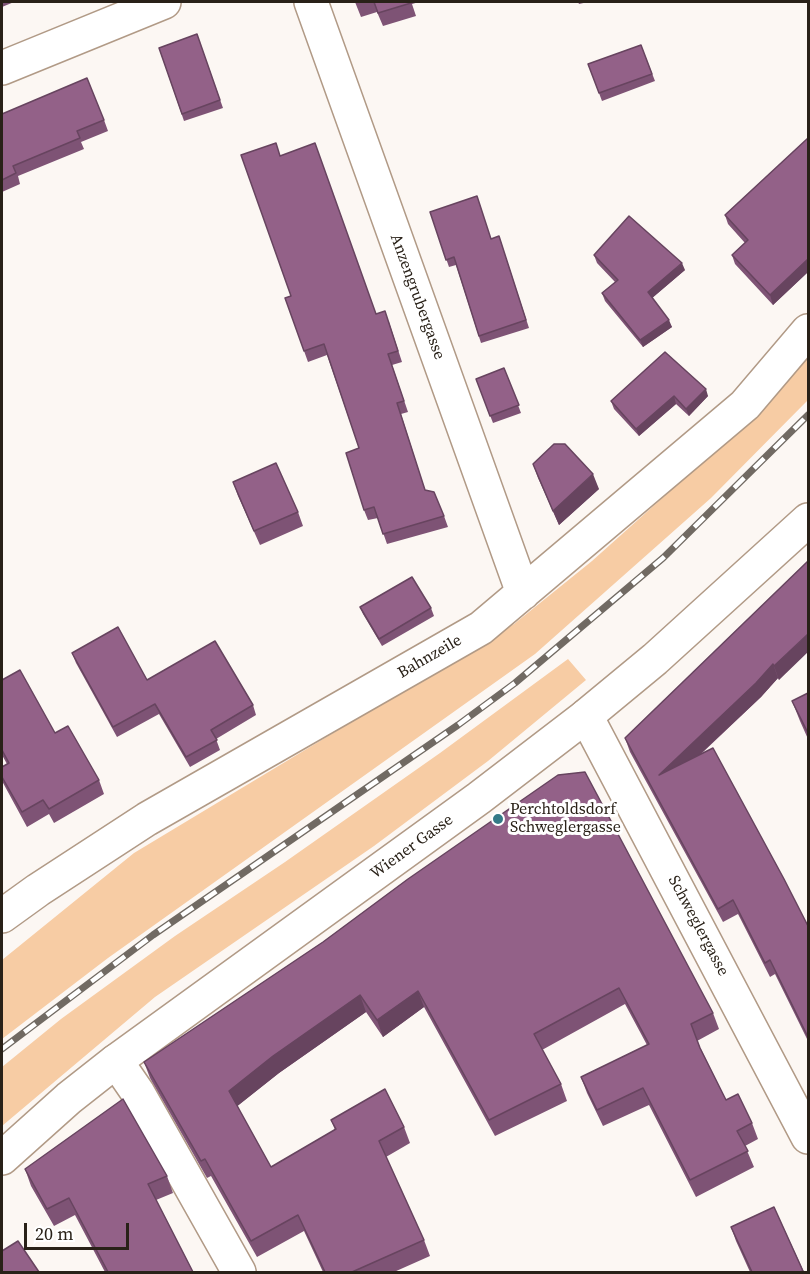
<!DOCTYPE html>
<html>
<head>
<meta charset="utf-8">
<style>
	body { margin:0 }
	#map { position:relative; width:810px; height:1274px; overflow:hidden; background:#fcf7f3; font-family:"Source Serif 4",serif }
	canvas { display:block }
	.frame { position:absolute; inset:0; border:3px solid #292118; pointer-events:none }
	.scale { position:absolute; left:24px; top:1223px; width:105px; height:27px; box-sizing:border-box; border:3px solid #292118; border-top:0; padding-left:8px; font-size:18px; line-height:21px; white-space:nowrap; color:#292118; -webkit-text-stroke:4px #fff; paint-order:stroke }
</style>
</head>
<body>
<div id="map">
<canvas width="810" height="1274"></canvas>
<div class="frame"></div>
<div class="scale">20 m</div>
</div>
<script>
const c = document.querySelector('canvas').getContext('2d');
c.lineJoin = 'round';
function fillPath(path, color) { c.fillStyle = color; c.fill(path, 'evenodd'); }
function stroke(path, color, width, dash) { c.strokeStyle = color; c.lineWidth = width; c.lineCap = dash ? 'butt' : 'round'; c.setLineDash(dash || []); c.stroke(path); }
function drawText(font, color, halo, rows, align = 'center') {
  c.font = font + ' "Source Serif 4",serif'; c.lineWidth = 6; c.setLineDash([]); c.textBaseline = 'middle'; c.strokeStyle = halo; c.fillStyle = color; for (const [text, x, y, turn = 0] of rows) {
    c.save(); c.translate(x, y); c.rotate((+turn || 0) * Math.PI / 180); c.textAlign = isNaN(turn) ? turn : align; if (halo) c.strokeText(text, 0, 0); c.fillText(text, 0, 0); c.restore();
  }
}
const green = new Path2D(`
	M 808,357 L 808,400 L 711,498 L 535,654 L 108,958 L 2,1039 L 2,960 L 134,853 L 514,624 L 592,561 L 755,415 Z
	M 568,659 L 586,680 L 488,761 L 374,846 L 155,997 L 2,1126 L 2,1067 L 61,1019 L 175,936 L 285,862 L 440,753 Z`);
const minor = new Path2D(`
	M 311,2 L 523,593
	M 2,68 L 164,2
	M 586,716 L 808,1137
	M 2,916 L 38,890 L 147,819 L 481,628 L 745,405 L 808,331
	M 116,1061 L 138,1093 L 239,1272`);
const major = new Path2D(`
	M 2,1158 L 69,1098 L 116,1061 L 479,798 L 586,716 L 655,659 L 808,520`);
const rail = new Path2D(`
	M 2,1049 L 153,935 L 458,725 L 515,683 L 663,558 L 808,415`);
const wall = new Path2D(`
	M 2,2 L 14,2 L 2,7 Z
	M 355,2 L 419,2 L 412,4 L 416,16 L 383,26 L 377,12 L 361,17 Z
	M 578,2 L 588,2 L 579,4 Z
	M 197,34 L 223,108 L 184,121 L 159,48 Z
	M 641,45 L 655,81 L 602,101 L 588,64 Z
	M 2,114 L 104,120 L 108,131 L 81,142 L 84,149 L 18,176 L 20,184 L 2,192 Z
	M 808,138 L 808,272 L 773,305 L 735,264 L 732,255 L 745,243 L 728,224 L 725,215 Z
	M 280,156 L 376,314 L 389,322 L 402,362 L 392,365 L 408,412 L 401,414 L 425,490 L 444,516 L 448,527 L 387,544 L 378,518 L 368,520 L 364,510 L 359,448 L 327,355 L 308,362 L 285,298 L 291,296 Z
	M 430,212 L 491,239 L 499,236 L 529,328 L 481,343 L 456,265 L 449,267 Z
	M 594,255 L 685,270 L 652,298 L 672,327 L 643,347 L 605,301 L 602,293 L 615,282 L 597,263 Z
	M 665,352 L 708,396 L 689,416 L 676,404 L 639,436 L 614,409 L 611,401 Z
	M 504,368 L 521,413 L 493,423 L 476,379 Z
	M 533,464 L 599,489 L 559,525 L 538,478 Z
	M 233,482 L 298,512 L 303,526 L 260,545 L 238,496 Z
	M 808,561 L 779,680 L 778,678 L 761,697 L 701,754 L 808,926 L 808,1041 L 775,974 L 770,977 L 738,914 L 723,922 L 630,752 L 625,738 Z
	M 360,607 L 431,608 L 434,616 L 382,646 L 363,614 Z
	M 72,653 L 147,680 L 253,705 L 256,715 L 216,739 L 220,750 L 190,767 L 159,714 L 117,737 L 76,663 Z
	M 2,680 L 55,733 L 99,780 L 104,794 L 54,823 L 49,814 L 27,827 L 2,781 L 2,767 L 7,764 L 2,755 Z
	M 808,693 L 808,739 L 800,721 L 792,701 Z
	M 408,879 L 713,1013 L 719,1029 L 697,1041 L 726,1100 L 752,1123 L 758,1139 L 745,1146 L 754,1167 L 696,1197 L 649,1105 L 603,1126 L 587,1093 L 581,1077 L 647,1045 L 625,1004 L 542,1050 L 561,1084 L 567,1101 L 495,1136 L 424,1007 L 383,1037 L 366,1012 L 279,1073 L 237,1106 L 271,1167 L 335,1130 L 331,1120 L 404,1127 L 410,1143 L 386,1157 L 424,1240 L 430,1256 L 394,1272 L 323,1272 L 304,1231 L 257,1257 L 211,1176 L 207,1178 L 150,1078 L 144,1062 L 323,942 Z
	M 25,1169 L 167,1176 L 173,1193 L 156,1200 L 193,1272 L 105,1272 L 75,1215 L 54,1226 L 31,1186 Z
	M 774,1207 L 804,1272 L 750,1272 L 736,1241 L 731,1227 Z`);
const shadedWall = new Path2D(`
	M 808,259 L 808,272 L 773,305 L 770,295 Z
	M 682,263 L 685,270 L 651,299 L 648,292 Z
	M 669,320 L 672,327 L 643,347 L 640,340 Z
	M 706,389 L 708,396 L 689,416 L 686,409 Z
	M 674,396 L 676,404 L 639,436 L 636,429 Z
	M 593,474 L 599,489 L 559,525 L 553,511 Z
	M 808,634 L 808,652 L 779,680 L 774,666 Z
	M 773,664 L 778,678 L 761,697 L 664,788 L 659,775 Z
	M 418,991 L 424,1007 L 383,1037 L 377,1020 Z
	M 360,995 L 366,1012 L 279,1073 L 235,1108 L 229,1091 L 273,1056 Z`);
const building = new Path2D(`
	M 374,2 L 410,2 L 411,3 L 378,13 Z
	M 197,34 L 220,100 L 182,114 L 159,48 Z
	M 641,45 L 652,74 L 599,93 L 588,64 Z
	M 87,78 L 104,120 L 77,131 L 80,138 L 13,166 L 16,173 L 2,180 L 2,114 Z
	M 808,138 L 808,259 L 770,295 L 732,255 L 748,240 L 725,215 Z
	M 276,143 L 280,156 L 315,143 L 376,314 L 385,311 L 398,351 L 388,354 L 404,401 L 397,403 L 425,490 L 434,492 L 444,516 L 383,534 L 374,507 L 364,510 L 346,453 L 359,448 L 324,344 L 304,351 L 285,298 L 291,296 L 241,155 Z
	M 477,196 L 491,239 L 499,236 L 526,320 L 479,336 L 454,257 L 446,260 L 430,212 Z
	M 629,216 L 682,263 L 648,292 L 669,320 L 640,340 L 602,293 L 618,280 L 594,255 Z
	M 665,352 L 706,389 L 686,409 L 674,396 L 636,429 L 611,401 Z
	M 504,368 L 519,405 L 490,416 L 476,379 Z
	M 554,444 L 565,444 L 593,474 L 553,511 L 533,464 Z
	M 276,463 L 298,512 L 254,531 L 233,482 Z
	M 808,561 L 808,634 L 774,666 L 773,664 L 756,683 L 659,775 L 713,748 L 784,879 L 808,926 L 808,1037 L 770,960 L 765,963 L 733,900 L 718,909 L 625,738 Z
	M 412,577 L 431,608 L 379,639 L 360,607 Z
	M 118,627 L 147,680 L 215,641 L 253,705 L 211,730 L 217,740 L 186,757 L 155,704 L 113,727 L 72,653 Z
	M 20,670 L 55,733 L 68,726 L 99,780 L 49,809 L 43,800 L 22,812 L 2,777 L 2,767 L 9,763 L 2,750 L 2,680 Z
	M 808,693 L 808,733 L 792,701 Z
	M 585,772 L 713,1013 L 691,1024 L 700,1048 L 726,1100 L 738,1094 L 752,1123 L 737,1131 L 748,1151 L 690,1180 L 643,1088 L 597,1110 L 581,1077 L 649,1044 L 619,988 L 534,1034 L 561,1084 L 489,1120 L 418,991 L 377,1020 L 360,995 L 273,1056 L 229,1091 L 271,1167 L 336,1129 L 331,1120 L 385,1089 L 404,1127 L 379,1141 L 424,1240 L 352,1272 L 325,1272 L 298,1215 L 251,1241 L 205,1159 L 201,1161 L 144,1062 L 323,942 L 408,879 L 558,775 Z
	M 123,1099 L 167,1176 L 148,1184 L 193,1272 L 108,1272 L 69,1198 L 47,1209 L 25,1169 Z
	M 774,1207 L 803,1271 L 799,1272 L 752,1272 L 731,1227 Z
	M 18,1241 L 39,1272 L 2,1272 L 2,1251 Z`);
const markers = [
	[498,819,6,"#347a87"]
];
const streetNames = [
	["Anzengrubergasse",417,297,70],
	["Bahnzeile",430,657,-30],
	["Wiener Gasse",412,847,-36],
	["Schweglergasse",698,926,62]
];
const poiNames = [
	["Perchtoldsdorf",510,810],
	["Schweglergasse",510,828]
];
fillPath(green, '#f7cca4');
stroke(minor, '#b19a86', 36);
stroke(major, '#b19a86', 36);
stroke(minor, '#fff', 33);
stroke(major, '#fff', 33);
stroke(rail, '#716a63', 7);
stroke(rail, '#fff', 4.5, [14]);
fillPath(wall, '#7e5375');
fillPath(shadedWall, '#67445f');
fillPath(building, '#936188');
stroke(building, '#67445f', 1.5);
for (const [x, y, r, color] of markers) { const dot = new Path2D(); dot.arc(x, y, r, 0, 2 * Math.PI); c.fillStyle = color; c.fill(dot); stroke(dot, '#fff', 2); }
drawText('16px', '#292118', '#fff', streetNames);
drawText('16px', '#292118', '#fff', poiNames, 'left');
</script>
</body>
</html>
